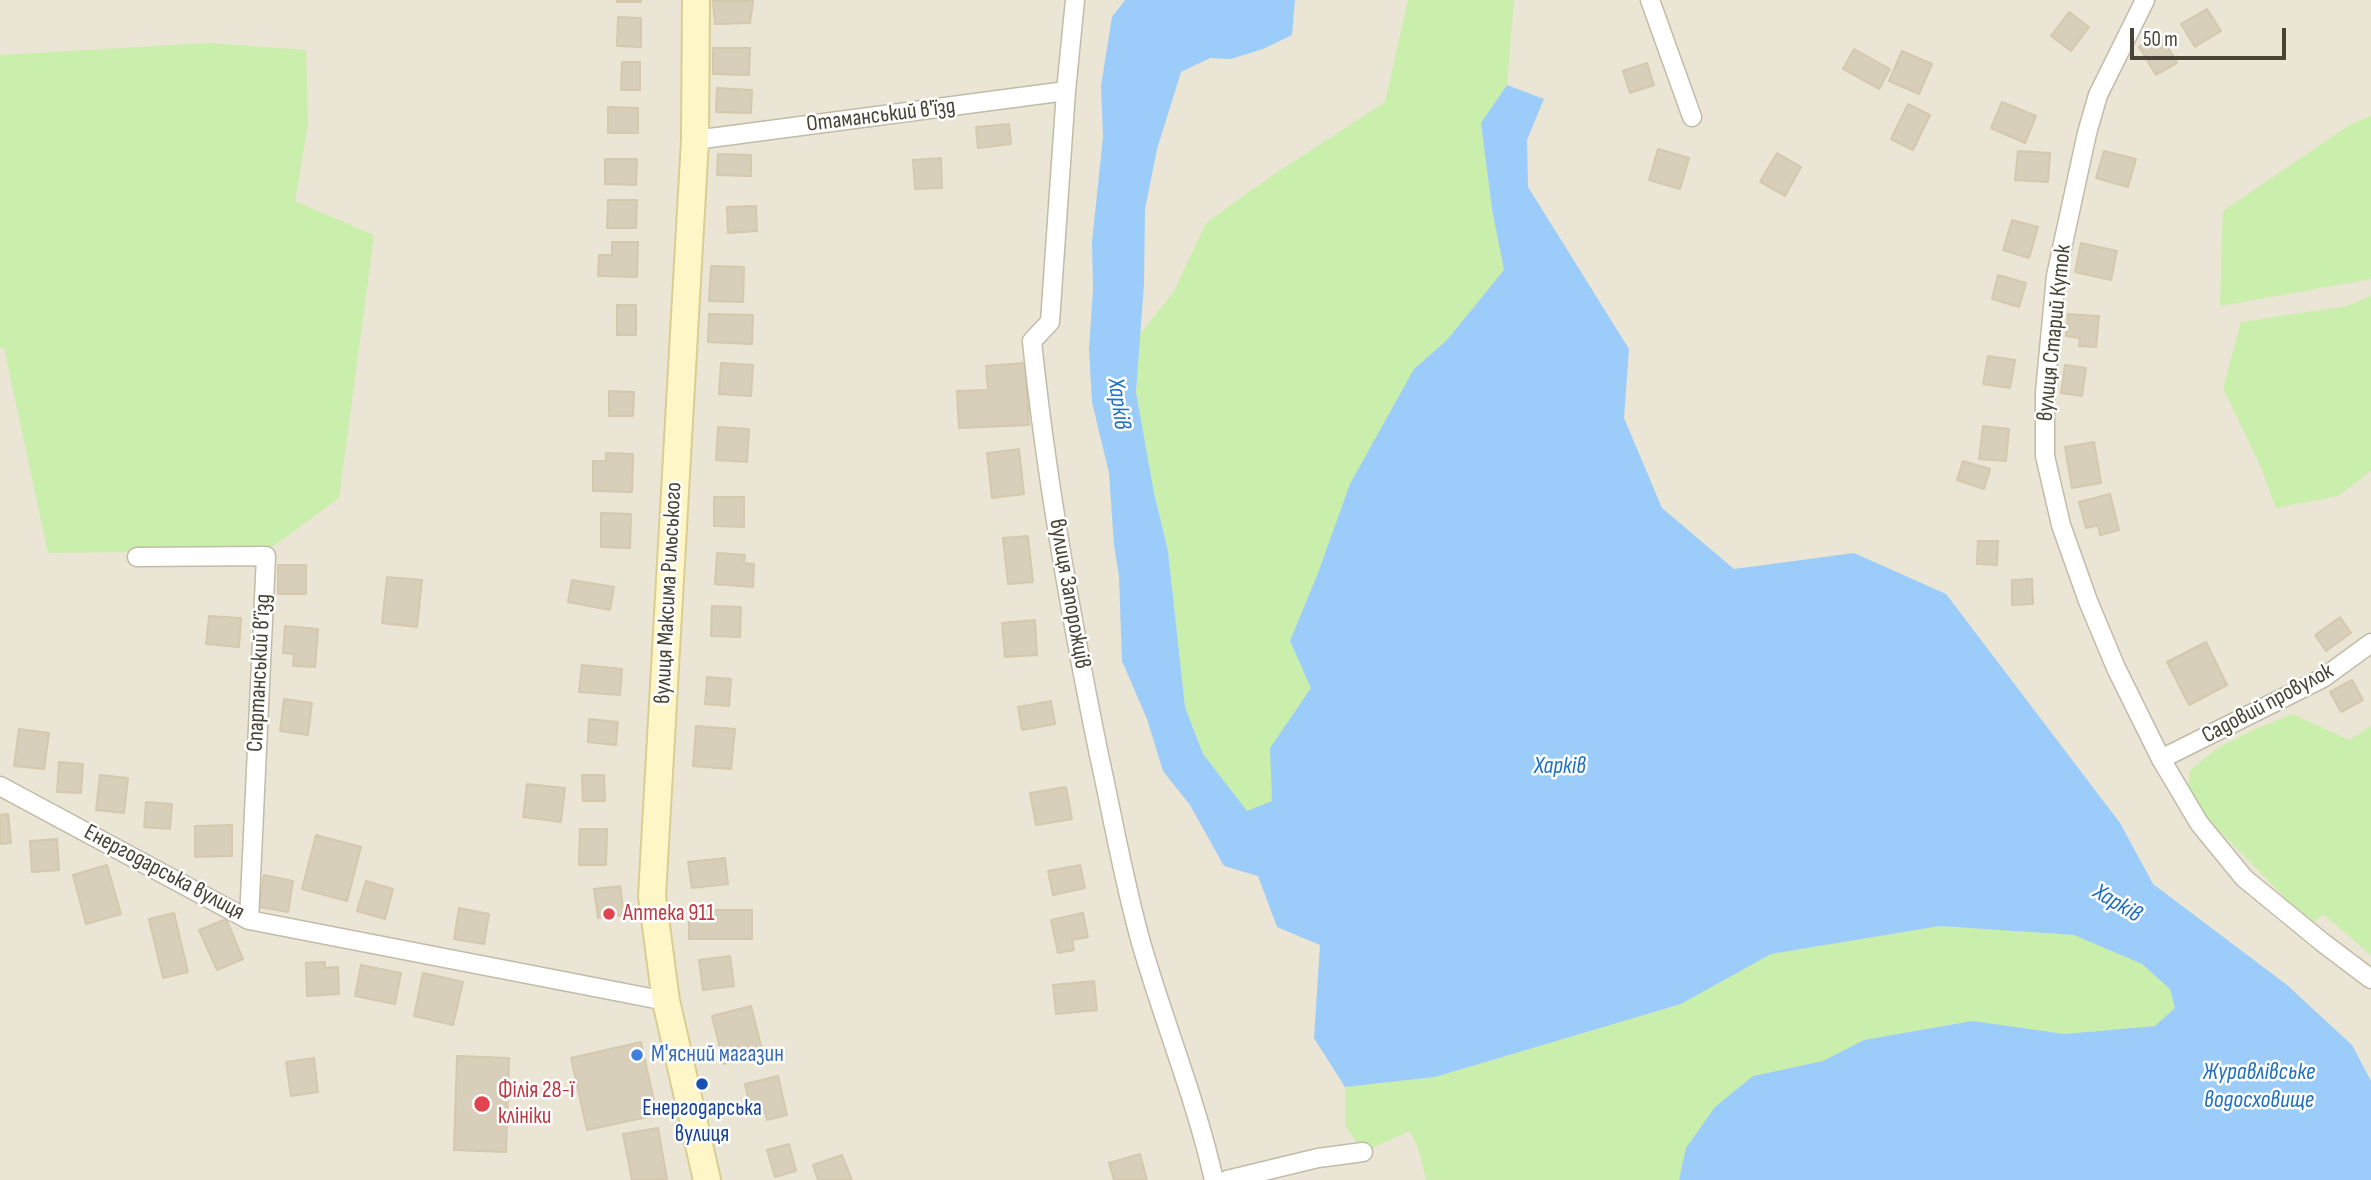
<!DOCTYPE html>
<html>
<head>
<meta charset="utf-8">
<style>
	body { margin:0 }
	#map { position:relative; width:2371px; height:1180px; overflow:hidden; background:#f5f2e7; font-family:"Sofia Sans Condensed",sans-serif }
	canvas { display:block }
	.scale { position:absolute; left:2130px; top:28px; width:156px; height:32px; box-sizing:border-box; border:4px solid #494335; border-top:0; padding-left:9px; font-size:21px; line-height:24px; white-space:nowrap; color:#494335; -webkit-text-stroke:5px #fff; paint-order:stroke }
</style>
</head>
<body>
<div id="map">
<canvas width="2371" height="1180"></canvas>
<div class="scale">50 m</div>
</div>
<script>
const c = document.querySelector('canvas').getContext('2d');
c.lineJoin = 'round';
function fillPath(path, color) { c.fillStyle = color; c.fill(path, 'evenodd'); }
function stroke(path, color, width, dash) { c.strokeStyle = color; c.lineWidth = width; c.lineCap = dash ? 'butt' : 'round'; c.setLineDash(dash || []); c.stroke(path); }
function drawText(font, color, halo, rows, align = 'center') {
  c.font = font + ' "Sofia Sans Condensed",sans-serif'; c.lineWidth = 5; c.setLineDash([]); c.textBaseline = 'middle'; c.strokeStyle = halo; c.fillStyle = color; for (const [text, x, y, turn = 0] of rows) {
    c.save(); c.translate(x, y); c.rotate((+turn || 0) * Math.PI / 180); c.textAlign = isNaN(turn) ? turn : align; if (halo) c.strokeText(text, 0, 0); c.fillText(text, 0, 0); c.restore();
  }
}
const residential = new Path2D(`
	M 0,0 L 2371,0 L 2371,1180 L 0,1180 Z`);
const green = new Path2D(`
	M 1408,0 L 1514,0 L 1507,85 L 1481,124 L 1492,209 L 1504,270 L 1447,340 L 1414,369 L 1318,573 L 1290,641 L 1311,688 L 1271,748 L 1272,801 L 1247,812 L 1203,754 L 1185,707 L 1168,551 L 1154,493 L 1136,392 L 1139,335 L 1173,293 L 1206,223 L 1270,177 L 1385,102 Z
	M 209,43 L 306,50 L 308,124 L 295,201 L 374,235 L 339,498 L 268,550 L 48,553 L 4,348 L 0,348 L 0,55 Z
	M 2371,116 L 2371,279 L 2220,306 L 2223,211 L 2351,124 Z
	M 2371,296 L 2371,471 L 2338,496 L 2276,508 L 2260,465 L 2223,388 L 2241,322 L 2347,306 Z
	M 2293,714 L 2349,740 L 2371,726 L 2371,955 L 2323,914 L 2313,923 L 2302,915 L 2199,810 L 2188,788 L 2190,771 L 2216,749 L 2255,729 Z
	M 1940,926 L 2074,935 L 2142,964 L 2170,989 L 2175,1008 L 2155,1026 L 2065,1034 L 1971,1021 L 1864,1040 L 1823,1061 L 1753,1076 L 1686,1148 L 1679,1180 L 1426,1180 L 1420,1153 L 1410,1131 L 1363,1152 L 1345,1125 L 1345,1087 L 1435,1077 L 1681,1004 L 1771,954 Z`);
const water = new Path2D(`
	M 1125,0 L 1295,0 L 1292,35 L 1263,49 L 1231,59 L 1210,58 L 1181,72 L 1157,149 L 1145,209 L 1144,284 L 1136,392 L 1154,493 L 1168,551 L 1185,707 L 1203,754 L 1247,811 L 1272,801 L 1270,748 L 1311,688 L 1290,641 L 1318,573 L 1350,484 L 1414,369 L 1447,340 L 1504,270 L 1492,209 L 1481,123 L 1507,85 L 1544,99 L 1527,140 L 1528,187 L 1629,349 L 1624,418 L 1662,508 L 1734,569 L 1854,553 L 1946,594 L 2120,823 L 2153,884 L 2287,985 L 2352,1045 L 2371,1081 L 2371,1180 L 1679,1180 L 1686,1148 L 1715,1107 L 1753,1076 L 1823,1061 L 1864,1040 L 1972,1021 L 2065,1034 L 2155,1026 L 2175,1008 L 2170,989 L 2142,964 L 2074,935 L 1940,926 L 1771,954 L 1681,1004 L 1435,1077 L 1345,1087 L 1314,1038 L 1320,945 L 1277,927 L 1258,876 L 1224,866 L 1190,805 L 1163,771 L 1147,719 L 1122,661 L 1119,576 L 1114,545 L 1109,473 L 1092,402 L 1089,349 L 1093,290 L 1092,242 L 1103,137 L 1101,86 L 1112,17 Z`);
const building = new Path2D(`
	M 617,0 L 641,0 L 641,2 L 617,2 Z
	M 713,1 L 753,1 L 750,23 L 715,24 Z
	M 2207,9 L 2221,31 L 2195,47 L 2181,24 Z
	M 2069,12 L 2089,27 L 2071,51 L 2051,36 Z
	M 618,17 L 641,18 L 641,47 L 617,46 Z
	M 2161,35 L 2177,63 L 2156,75 L 2139,47 Z
	M 713,48 L 750,48 L 749,75 L 713,74 Z
	M 1854,49 L 1890,69 L 1879,89 L 1843,69 Z
	M 1902,51 L 1932,64 L 1919,94 L 1889,81 Z
	M 622,62 L 640,62 L 640,90 L 621,90 Z
	M 1647,63 L 1654,85 L 1630,93 L 1623,71 Z
	M 717,88 L 752,90 L 751,113 L 716,112 Z
	M 2002,102 L 2036,116 L 2025,143 L 1991,128 Z
	M 1908,104 L 1930,115 L 1913,150 L 1891,139 Z
	M 608,107 L 638,108 L 638,133 L 608,133 Z
	M 1009,124 L 1011,144 L 978,148 L 976,127 Z
	M 1658,149 L 1689,158 L 1680,189 L 1649,180 Z
	M 2018,151 L 2050,153 L 2048,182 L 2015,180 Z
	M 2104,151 L 2136,159 L 2128,187 L 2096,178 Z
	M 1777,153 L 1801,167 L 1785,196 L 1760,182 Z
	M 718,154 L 751,155 L 751,176 L 717,175 Z
	M 941,158 L 942,188 L 915,189 L 913,160 Z
	M 605,159 L 637,159 L 636,185 L 605,184 Z
	M 608,200 L 637,200 L 636,228 L 607,228 Z
	M 756,206 L 757,231 L 728,233 L 727,207 Z
	M 2012,220 L 2038,227 L 2029,258 L 2003,250 Z
	M 612,242 L 638,242 L 637,277 L 598,276 L 599,255 L 612,255 Z
	M 2081,243 L 2117,251 L 2111,280 L 2075,272 Z
	M 711,266 L 744,267 L 743,302 L 709,301 Z
	M 1998,275 L 2026,283 L 2019,307 L 1992,299 Z
	M 617,305 L 636,305 L 636,335 L 617,335 Z
	M 709,314 L 753,315 L 752,344 L 708,342 Z
	M 2068,314 L 2099,316 L 2096,347 L 2079,346 L 2080,338 L 2066,336 Z
	M 1988,356 L 2015,360 L 2010,388 L 1983,384 Z
	M 721,363 L 753,365 L 751,396 L 719,394 Z
	M 1025,363 L 1029,425 L 959,428 L 957,391 L 988,390 L 986,366 Z
	M 2065,365 L 2086,368 L 2082,396 L 2061,393 Z
	M 609,391 L 634,392 L 633,416 L 609,416 Z
	M 1983,426 L 2009,429 L 2006,461 L 1979,459 Z
	M 718,427 L 749,429 L 747,462 L 716,460 Z
	M 2094,442 L 2101,483 L 2072,488 L 2065,447 Z
	M 1019,449 L 1024,494 L 992,498 L 987,453 Z
	M 606,453 L 633,454 L 632,492 L 593,491 L 593,461 L 606,461 Z
	M 1963,461 L 1990,469 L 1984,489 L 1957,480 Z
	M 2110,494 L 2119,530 L 2100,535 L 2098,525 L 2086,528 L 2079,502 Z
	M 714,497 L 744,497 L 744,527 L 714,526 Z
	M 601,513 L 631,514 L 630,548 L 601,547 Z
	M 1028,536 L 1033,582 L 1008,584 L 1003,538 Z
	M 1978,541 L 1998,541 L 1997,565 L 1977,564 Z
	M 717,553 L 745,555 L 744,563 L 754,564 L 753,587 L 715,584 Z
	M 278,565 L 306,565 L 306,594 L 278,594 Z
	M 387,577 L 422,580 L 417,627 L 382,623 Z
	M 2032,579 L 2033,604 L 2012,605 L 2012,580 Z
	M 572,580 L 614,587 L 610,610 L 568,602 Z
	M 712,606 L 741,607 L 740,637 L 711,636 Z
	M 209,616 L 241,618 L 239,647 L 206,644 Z
	M 2340,617 L 2351,633 L 2326,651 L 2315,635 Z
	M 1035,620 L 1037,655 L 1005,657 L 1002,623 Z
	M 285,626 L 318,629 L 315,667 L 293,666 L 294,654 L 283,653 Z
	M 2206,642 L 2227,685 L 2189,705 L 2167,662 Z
	M 582,665 L 622,669 L 620,695 L 579,692 Z
	M 707,677 L 731,679 L 729,706 L 705,704 Z
	M 2352,680 L 2363,700 L 2341,712 L 2330,692 Z
	M 284,699 L 312,703 L 308,735 L 280,731 Z
	M 1051,701 L 1055,724 L 1022,730 L 1018,707 Z
	M 589,719 L 618,722 L 616,745 L 588,742 Z
	M 696,726 L 735,729 L 731,769 L 693,766 Z
	M 19,729 L 49,733 L 44,769 L 14,766 Z
	M 59,762 L 83,764 L 81,793 L 57,792 Z
	M 100,775 L 128,778 L 124,813 L 96,810 Z
	M 582,775 L 604,775 L 605,801 L 583,801 Z
	M 527,784 L 565,788 L 561,822 L 523,817 Z
	M 1066,787 L 1072,819 L 1036,825 L 1030,793 Z
	M 146,802 L 172,804 L 170,829 L 144,827 Z
	M 8,814 L 11,843 L 0,844 L 0,815 Z
	M 232,825 L 232,856 L 195,857 L 195,826 Z
	M 580,829 L 607,829 L 606,865 L 579,865 Z
	M 316,835 L 361,847 L 347,901 L 302,889 Z
	M 57,839 L 59,870 L 32,872 L 30,841 Z
	M 725,858 L 728,884 L 692,888 L 688,862 Z
	M 107,865 L 121,914 L 86,924 L 73,875 Z
	M 1080,865 L 1085,888 L 1053,895 L 1048,871 Z
	M 264,875 L 293,881 L 288,912 L 259,907 Z
	M 366,881 L 393,889 L 385,919 L 357,911 Z
	M 620,886 L 624,915 L 598,918 L 594,889 Z
	M 459,908 L 489,914 L 484,944 L 454,939 Z
	M 689,910 L 752,910 L 752,939 L 689,939 Z
	M 174,913 L 188,972 L 163,978 L 149,919 Z
	M 1083,913 L 1088,937 L 1072,940 L 1074,950 L 1058,953 L 1051,920 Z
	M 226,919 L 243,959 L 217,970 L 199,930 Z
	M 730,956 L 734,986 L 703,990 L 699,960 Z
	M 325,962 L 325,968 L 338,967 L 339,994 L 307,996 L 306,963 Z
	M 361,965 L 401,973 L 395,1004 L 355,996 Z
	M 423,973 L 463,982 L 453,1025 L 414,1016 Z
	M 1094,981 L 1097,1010 L 1056,1014 L 1053,985 Z
	M 751,1006 L 763,1054 L 724,1064 L 712,1016 Z
	M 641,1042 L 657,1115 L 587,1130 L 571,1058 Z
	M 457,1056 L 509,1058 L 506,1152 L 454,1150 Z
	M 314,1058 L 318,1092 L 291,1096 L 286,1062 Z
	M 778,1076 L 787,1115 L 767,1120 L 764,1108 L 751,1111 L 745,1084 Z
	M 658,1128 L 667,1179 L 632,1180 L 623,1134 Z
	M 789,1144 L 796,1171 L 775,1177 L 767,1150 Z
	M 1140,1154 L 1147,1180 L 1114,1180 L 1109,1163 Z
	M 842,1155 L 852,1180 L 818,1180 L 813,1165 Z`);
const street = new Path2D(`
	M 1075,0 L 1066,91 L 1050,322 L 1032,341 C 1046,480 1071,618 1099,755 C 1113,818 1124,884 1142,946 C 1165,1025 1196,1100 1214,1180
	M 1650,0 L 1692,117
	M 2145,0 L 2098,95 L 2087,133 L 2056,276 L 2045,392 L 2045,456 L 2061,525 L 2088,601 L 2116,668 L 2161,759 L 2199,823 L 2244,878 L 2322,942 L 2371,979
	M 695,140 L 1066,91
	M 137,557 L 266,556 L 249,920
	M 2161,759 L 2323,678 L 2371,643
	M 0,786 L 249,920 L 666,1001
	M 1227,1180 L 1318,1158 L 1363,1152`);
const secondary = new Path2D(`
	M 696,0 L 695,140 L 652,896 L 666,1001 L 707,1180`);
const markers = [
	[609,914,7,"#e0444e"],
	[637,1055,7,"#3f7fe0"],
	[702,1084,7,"#1a4fb4"],
	[482,1104,9,"#e0444e"]
];
const streetNames = [
	["Отаманський в'їзд",881,116,-7],
	["вулиця Старий Куток",2055,333,-84],
	["вулиця Максима Рильського",669,593,-87],
	["вулиця Запорожців",1069,594,80],
	["Спартанський в’їзд",260,673,-87],
	["Садовий провулок",2268,704,-28],
	["Енергодарська вулиця",164,873,28]
];
const healthNames = [
	["Аптека 911",623,914],
	["Філія 28-ї",498,1091],
	["клініки",498,1117]
];
const shopNames = [
	["М'ясний магазин",651,1055]
];
const transitNames = [
	["Енергодарська",702,1109],
	["вулиця",702,1135]
];
const waterNames = [
	["Харків",1118,404,82],
	["Харків",1560,767],
	["Харків",2117,904,31],
	["Журавлівське",2259,1073],
	["водосховище",2259,1101]
];
fillPath(residential, '#eae5d4');
fillPath(green, '#caeeab');
fillPath(water, '#9cccf9');
fillPath(building, '#d8cfbb');
stroke(building, '#d4c8ad', 2);
stroke(street, '#c2bba8', 21);
stroke(secondary, '#dacd91', 30);
stroke(street, '#fff', 18);
stroke(secondary, '#fff6c7', 26);
for (const [x, y, r, color] of markers) { const dot = new Path2D(); dot.arc(x, y, r, 0, 2 * Math.PI); c.fillStyle = color; c.fill(dot); stroke(dot, '#fff', 2.5); }
drawText('23px', '#494335', '#fff', streetNames);
drawText('23px', '#be3a42', '#fff', healthNames, 'left');
drawText('23px', '#366cbe', '#fff', shopNames, 'left');
drawText('23px', '#164399', '#fff', transitNames);
drawText('italic 24px', '#2071c2', '#fff', waterNames);
</script>
</body>
</html>
